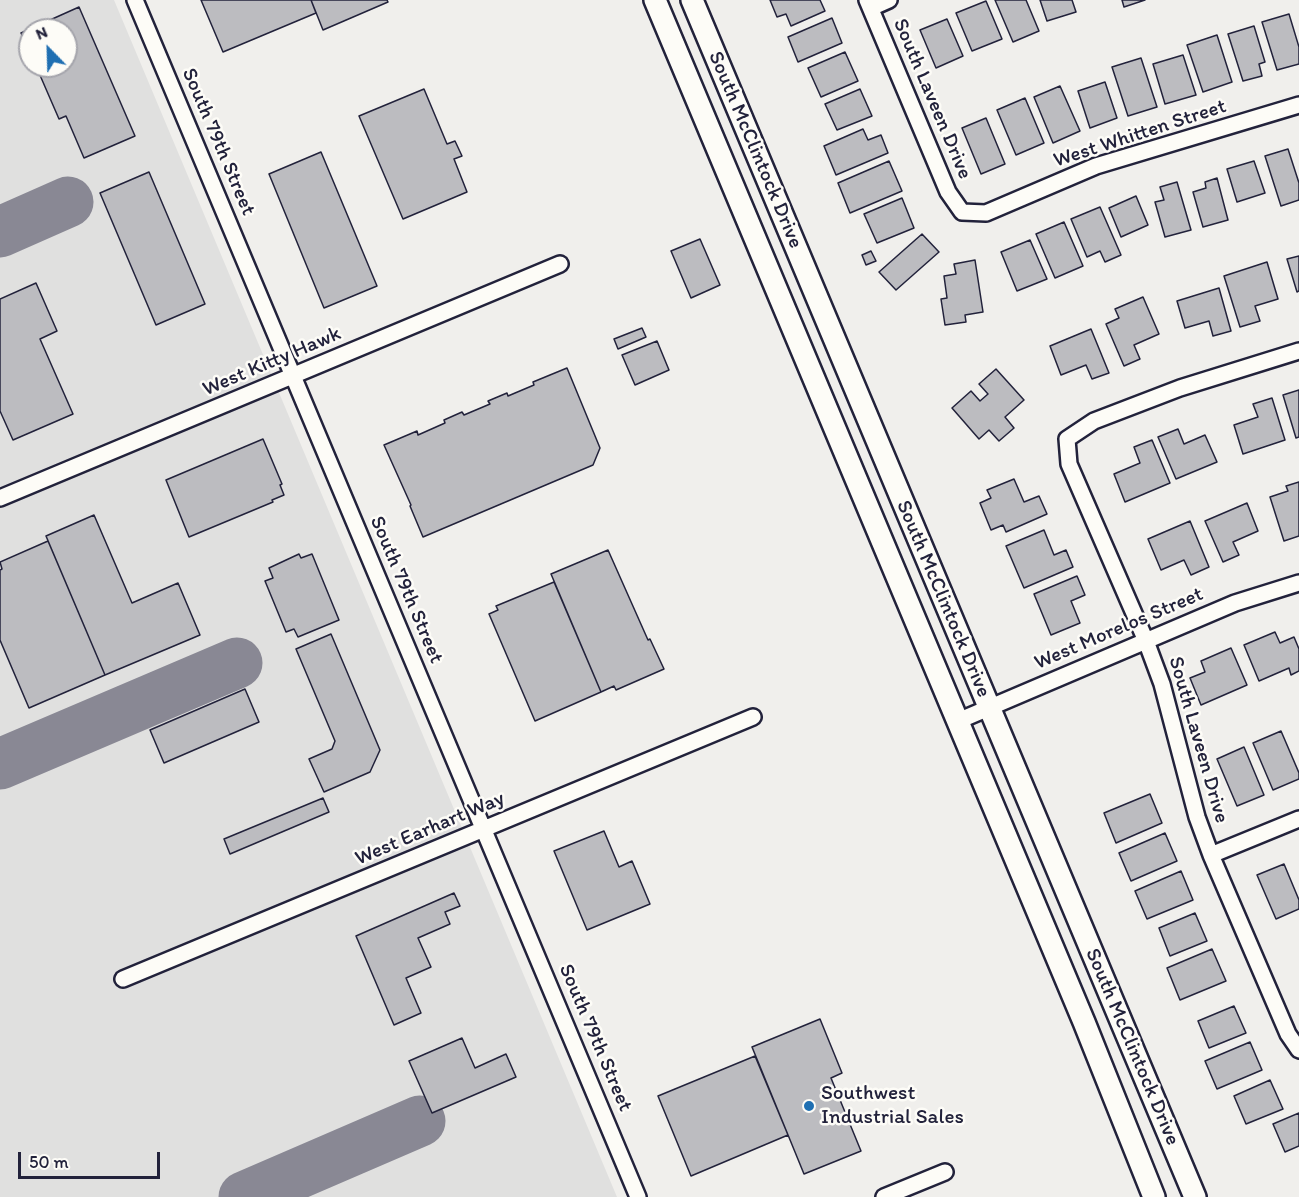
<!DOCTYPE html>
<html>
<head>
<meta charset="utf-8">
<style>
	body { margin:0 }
	#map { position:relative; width:1299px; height:1197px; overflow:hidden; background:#f0efec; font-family:Itim,sans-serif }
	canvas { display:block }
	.north { position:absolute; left:18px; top:18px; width:60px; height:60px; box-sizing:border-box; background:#fdfcf7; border:2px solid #a5a5ac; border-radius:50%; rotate:337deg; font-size:16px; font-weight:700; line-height:24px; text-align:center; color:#22223b }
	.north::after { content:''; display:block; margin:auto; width:21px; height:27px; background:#1f6fb2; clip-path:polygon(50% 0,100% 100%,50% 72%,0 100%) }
	.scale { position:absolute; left:18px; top:1152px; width:142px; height:27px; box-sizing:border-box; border:3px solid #22223b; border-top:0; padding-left:8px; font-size:18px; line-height:21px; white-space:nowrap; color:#22223b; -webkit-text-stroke:4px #fdfcf7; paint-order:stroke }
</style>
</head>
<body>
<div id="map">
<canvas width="1299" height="1197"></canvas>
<div class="north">N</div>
<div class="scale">50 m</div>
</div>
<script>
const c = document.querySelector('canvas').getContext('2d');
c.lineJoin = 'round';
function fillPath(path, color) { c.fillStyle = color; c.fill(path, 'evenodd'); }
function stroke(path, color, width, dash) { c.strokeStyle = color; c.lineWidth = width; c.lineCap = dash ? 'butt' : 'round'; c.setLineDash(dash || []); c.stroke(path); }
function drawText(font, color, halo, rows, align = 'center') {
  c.font = font + ' Itim,sans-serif'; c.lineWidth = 5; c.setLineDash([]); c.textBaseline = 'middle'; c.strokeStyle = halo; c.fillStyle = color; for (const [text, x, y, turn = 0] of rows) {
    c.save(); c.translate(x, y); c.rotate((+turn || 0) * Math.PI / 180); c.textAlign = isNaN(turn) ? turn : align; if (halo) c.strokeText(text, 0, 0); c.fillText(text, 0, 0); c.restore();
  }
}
const built = new Path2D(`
	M 0,0 L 114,0 L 617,1197 L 0,1197 ZM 30,30 L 66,30 L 66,66 L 30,66 Z`);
const taxiway = new Path2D(`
	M 0,232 L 68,202
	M 0,764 L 237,663
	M 244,1197 L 420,1121`);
const building = new Path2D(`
	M 201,0 L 311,0 L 316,13 L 223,52 Z
	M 311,0 L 387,0 L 388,2 L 323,30 Z
	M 770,0 L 820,0 L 825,11 L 791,26 L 786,14 L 777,17 Z
	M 995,0 L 1026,0 L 1039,31 L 1013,42 Z
	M 1040,0 L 1072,0 L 1076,12 L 1047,21 Z
	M 1122,0 L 1145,0 L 1124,7 Z
	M 986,1 L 1002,39 L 972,51 L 956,13 Z
	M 79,7 L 135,136 L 84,158 L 66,116 L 59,119 L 36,66 L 66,66 L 66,30 L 30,30 L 30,52 L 21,33 Z
	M 1289,14 L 1299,47 L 1299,64 L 1277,70 L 1262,22 Z
	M 832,18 L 842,43 L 798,62 L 788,37 Z
	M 947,19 L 963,56 L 936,68 L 920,30 Z
	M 1254,26 L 1265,62 L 1259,64 L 1262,76 L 1243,81 L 1228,34 Z
	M 1217,35 L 1232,82 L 1203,92 L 1187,45 Z
	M 845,52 L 858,81 L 821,97 L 808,68 Z
	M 1183,55 L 1196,95 L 1165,104 L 1153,64 Z
	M 1141,58 L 1157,107 L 1128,116 L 1112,67 Z
	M 1105,82 L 1117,118 L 1090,128 L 1078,91 Z
	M 1060,86 L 1080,131 L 1053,143 L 1034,97 Z
	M 424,89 L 447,144 L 455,141 L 462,156 L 454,159 L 467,192 L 403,219 L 359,116 Z
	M 860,89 L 872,116 L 837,130 L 825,104 Z
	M 1025,98 L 1044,143 L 1016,155 L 997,110 Z
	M 986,118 L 1005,164 L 981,174 L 962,128 Z
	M 863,129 L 868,140 L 881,135 L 888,153 L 836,175 L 824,146 Z
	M 1288,149 L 1299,183 L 1299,200 L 1281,206 L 1265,156 Z
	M 321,152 L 377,286 L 324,308 L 269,174 Z
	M 889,161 L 902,191 L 850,213 L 838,183 Z
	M 1254,161 L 1265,193 L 1237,202 L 1227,169 Z
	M 149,172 L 205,304 L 156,325 L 100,193 Z
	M 1217,178 L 1228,220 L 1203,227 L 1193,192 L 1206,188 L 1205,182 Z
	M 1177,182 L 1191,230 L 1165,237 L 1155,202 L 1164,200 L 1160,187 Z
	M 1136,196 L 1148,225 L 1121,237 L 1109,208 Z
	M 902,198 L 914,228 L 877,243 L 864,214 Z
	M 1100,207 L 1121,255 L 1105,262 L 1100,251 L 1087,257 L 1071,219 Z
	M 1064,222 L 1083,266 L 1055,278 L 1036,234 Z
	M 922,234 L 939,252 L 896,290 L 879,272 Z
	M 700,239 L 720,285 L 691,298 L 671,251 Z
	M 1030,240 L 1047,279 L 1017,291 L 1001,252 Z
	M 871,251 L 876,261 L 866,265 L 862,255 Z
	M 1299,256 L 1299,291 L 1297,292 L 1287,259 Z
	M 975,260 L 983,312 L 965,315 L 966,322 L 945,325 L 941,299 L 947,298 L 944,276 L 956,274 L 954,264 Z
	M 1267,262 L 1278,299 L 1255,306 L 1260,321 L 1240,327 L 1224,276 Z
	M 36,283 L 57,331 L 40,339 L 73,414 L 13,440 L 0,411 L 0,299 Z
	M 1219,288 L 1231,331 L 1213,336 L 1209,321 L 1185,328 L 1177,301 Z
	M 1143,297 L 1159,334 L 1134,345 L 1140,359 L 1124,366 L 1106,324 L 1119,318 L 1115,309 Z
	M 642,328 L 646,337 L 618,349 L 614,339 Z
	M 1091,329 L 1109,373 L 1092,379 L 1086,365 L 1061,375 L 1050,346 Z
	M 657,341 L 669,370 L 635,385 L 622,355 Z
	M 567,368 L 600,448 L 593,465 L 423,537 L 410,506 L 411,505 L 384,445 L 417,431 L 418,435 L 445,423 L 444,420 L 462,412 L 464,415 L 490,404 L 488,401 L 507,393 L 508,396 L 534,385 L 533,382 Z
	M 996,369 L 1024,400 L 1005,417 L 1014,428 L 999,441 L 989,430 L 979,439 L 952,408 L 971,391 L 980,401 L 988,394 L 979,384 Z
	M 1299,390 L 1299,437 L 1296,438 L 1283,395 Z
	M 1272,398 L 1285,440 L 1243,454 L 1234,425 L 1258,417 L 1253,404 Z
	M 1178,429 L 1184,444 L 1205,435 L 1217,462 L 1176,479 L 1158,437 Z
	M 263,439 L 282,484 L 280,485 L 284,495 L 272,500 L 273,502 L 189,537 L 166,480 Z
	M 1152,440 L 1170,483 L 1125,502 L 1114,474 L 1140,463 L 1134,447 Z
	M 1014,479 L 1024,502 L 1039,496 L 1047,514 L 1006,532 L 1003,525 L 991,530 L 980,503 L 991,498 L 987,490 Z
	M 1299,482 L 1299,536 L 1284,541 L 1270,497 L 1288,491 L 1286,486 Z
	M 1247,503 L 1258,531 L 1233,542 L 1239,555 L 1223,562 L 1205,521 Z
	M 94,515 L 132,603 L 178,583 L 200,635 L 105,675 L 46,536 Z
	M 1190,521 L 1209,567 L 1191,575 L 1184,560 L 1161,570 L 1148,539 Z
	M 1044,530 L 1054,555 L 1066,550 L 1073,567 L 1024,588 L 1006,546 Z
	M 48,541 L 105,675 L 29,708 L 0,640 L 0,570 L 2,569 L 0,562 Z
	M 608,550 L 648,640 L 650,639 L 664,669 L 616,690 L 614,686 L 601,692 L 551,574 Z
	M 299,554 L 301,558 L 312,554 L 339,620 L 298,637 L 294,629 L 286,632 L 265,581 L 273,578 L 269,568 Z
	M 1077,576 L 1085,595 L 1071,601 L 1080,623 L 1051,635 L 1034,594 Z
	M 554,582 L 601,692 L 535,721 L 489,614 L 498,610 L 496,606 Z
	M 1275,632 L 1280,643 L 1294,637 L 1299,649 L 1299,671 L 1291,675 L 1289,668 L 1259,681 L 1244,645 Z
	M 331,634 L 380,750 L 370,772 L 324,792 L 309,759 L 332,749 L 335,741 L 296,649 Z
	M 1231,648 L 1247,685 L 1201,705 L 1190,678 L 1205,672 L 1201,661 Z
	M 245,689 L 259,722 L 164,763 L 150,730 Z
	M 1281,731 L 1299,773 L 1299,779 L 1273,790 L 1253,743 Z
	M 1244,747 L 1264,795 L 1237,806 L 1217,759 Z
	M 1150,794 L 1162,823 L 1116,843 L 1104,813 Z
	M 323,798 L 329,812 L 230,854 L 224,839 Z
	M 604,831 L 619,867 L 632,861 L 650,904 L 587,930 L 554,851 Z
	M 1165,833 L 1177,861 L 1131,881 L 1119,853 Z
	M 1284,864 L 1299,900 L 1299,909 L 1276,919 L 1257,875 Z
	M 1181,871 L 1193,900 L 1147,919 L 1135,891 Z
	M 454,893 L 460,906 L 445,912 L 450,924 L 418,938 L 431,967 L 406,978 L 421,1013 L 394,1025 L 356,936 Z
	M 1195,913 L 1207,941 L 1170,956 L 1159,928 Z
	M 1212,949 L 1226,981 L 1180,1000 L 1167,968 Z
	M 1234,1006 L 1246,1033 L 1209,1048 L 1198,1021 Z
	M 820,1019 L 842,1073 L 831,1078 L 861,1151 L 804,1174 L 752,1047 Z
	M 462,1038 L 475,1068 L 506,1054 L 516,1077 L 432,1113 L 409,1061 Z
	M 1250,1042 L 1262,1070 L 1217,1089 L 1205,1061 Z
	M 755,1056 L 788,1135 L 691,1176 L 658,1096 Z
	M 1270,1080 L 1283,1109 L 1246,1124 L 1234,1096 Z
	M 1299,1113 L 1299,1146 L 1285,1152 L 1273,1124 Z`);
const minor = new Path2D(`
	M 135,0 L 638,1197
	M 867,0 L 948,192 L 962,212 L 986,213 L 1096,166 L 1299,105
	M 871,8 L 889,0
	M 1299,351 L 1180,388 L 1094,421 L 1067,439 L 1069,464 L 1146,641 L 1162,684 L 1197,817 L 1211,855 L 1288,1034 L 1299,1050
	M 0,498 L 560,264
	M 958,721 L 1235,603 L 1299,583
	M 1211,855 L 1299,819
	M 123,979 L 753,717
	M 884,1197 L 945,1172`);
const secondary = new Path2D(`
	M 655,0 L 1084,1022 L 1154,1197
	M 692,0 L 1195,1197`);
const markers = [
	[809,1106,6,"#1f6fb2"]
];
const streetNames = [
	["South Laveen Drive",932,99,67],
	["West Whitten Street",1140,134,-18],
	["South 79th Street",218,142,67],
	["South McClintock Drive",755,150,67],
	["West Kitty Hawk",272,362,-23],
	["South 79th Street",406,590,67],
	["South McClintock Drive",943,599,67],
	["West Morelos Street",1119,629,-23],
	["South Laveen Drive",1198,740,74],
	["West Earhart Way",430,829,-23],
	["South 79th Street",595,1038,67],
	["South McClintock Drive",1132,1047,67]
];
const poiNames = [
	["Southwest",821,1094],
	["Industrial Sales",821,1118]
];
fillPath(built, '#e0e0df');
stroke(taxiway, '#898894', 51);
fillPath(building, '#bcbcc0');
stroke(building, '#22223b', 1.5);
stroke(minor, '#22223b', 20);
stroke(secondary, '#22223b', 26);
stroke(minor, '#fdfcf7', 15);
stroke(secondary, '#fdfcf7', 21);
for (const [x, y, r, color] of markers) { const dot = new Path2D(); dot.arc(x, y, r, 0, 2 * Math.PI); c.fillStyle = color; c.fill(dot); stroke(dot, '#fdfcf7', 2); }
drawText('21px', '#22223b', '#fdfcf7', streetNames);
drawText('21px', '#22223b', '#fdfcf7', poiNames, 'left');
</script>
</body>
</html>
